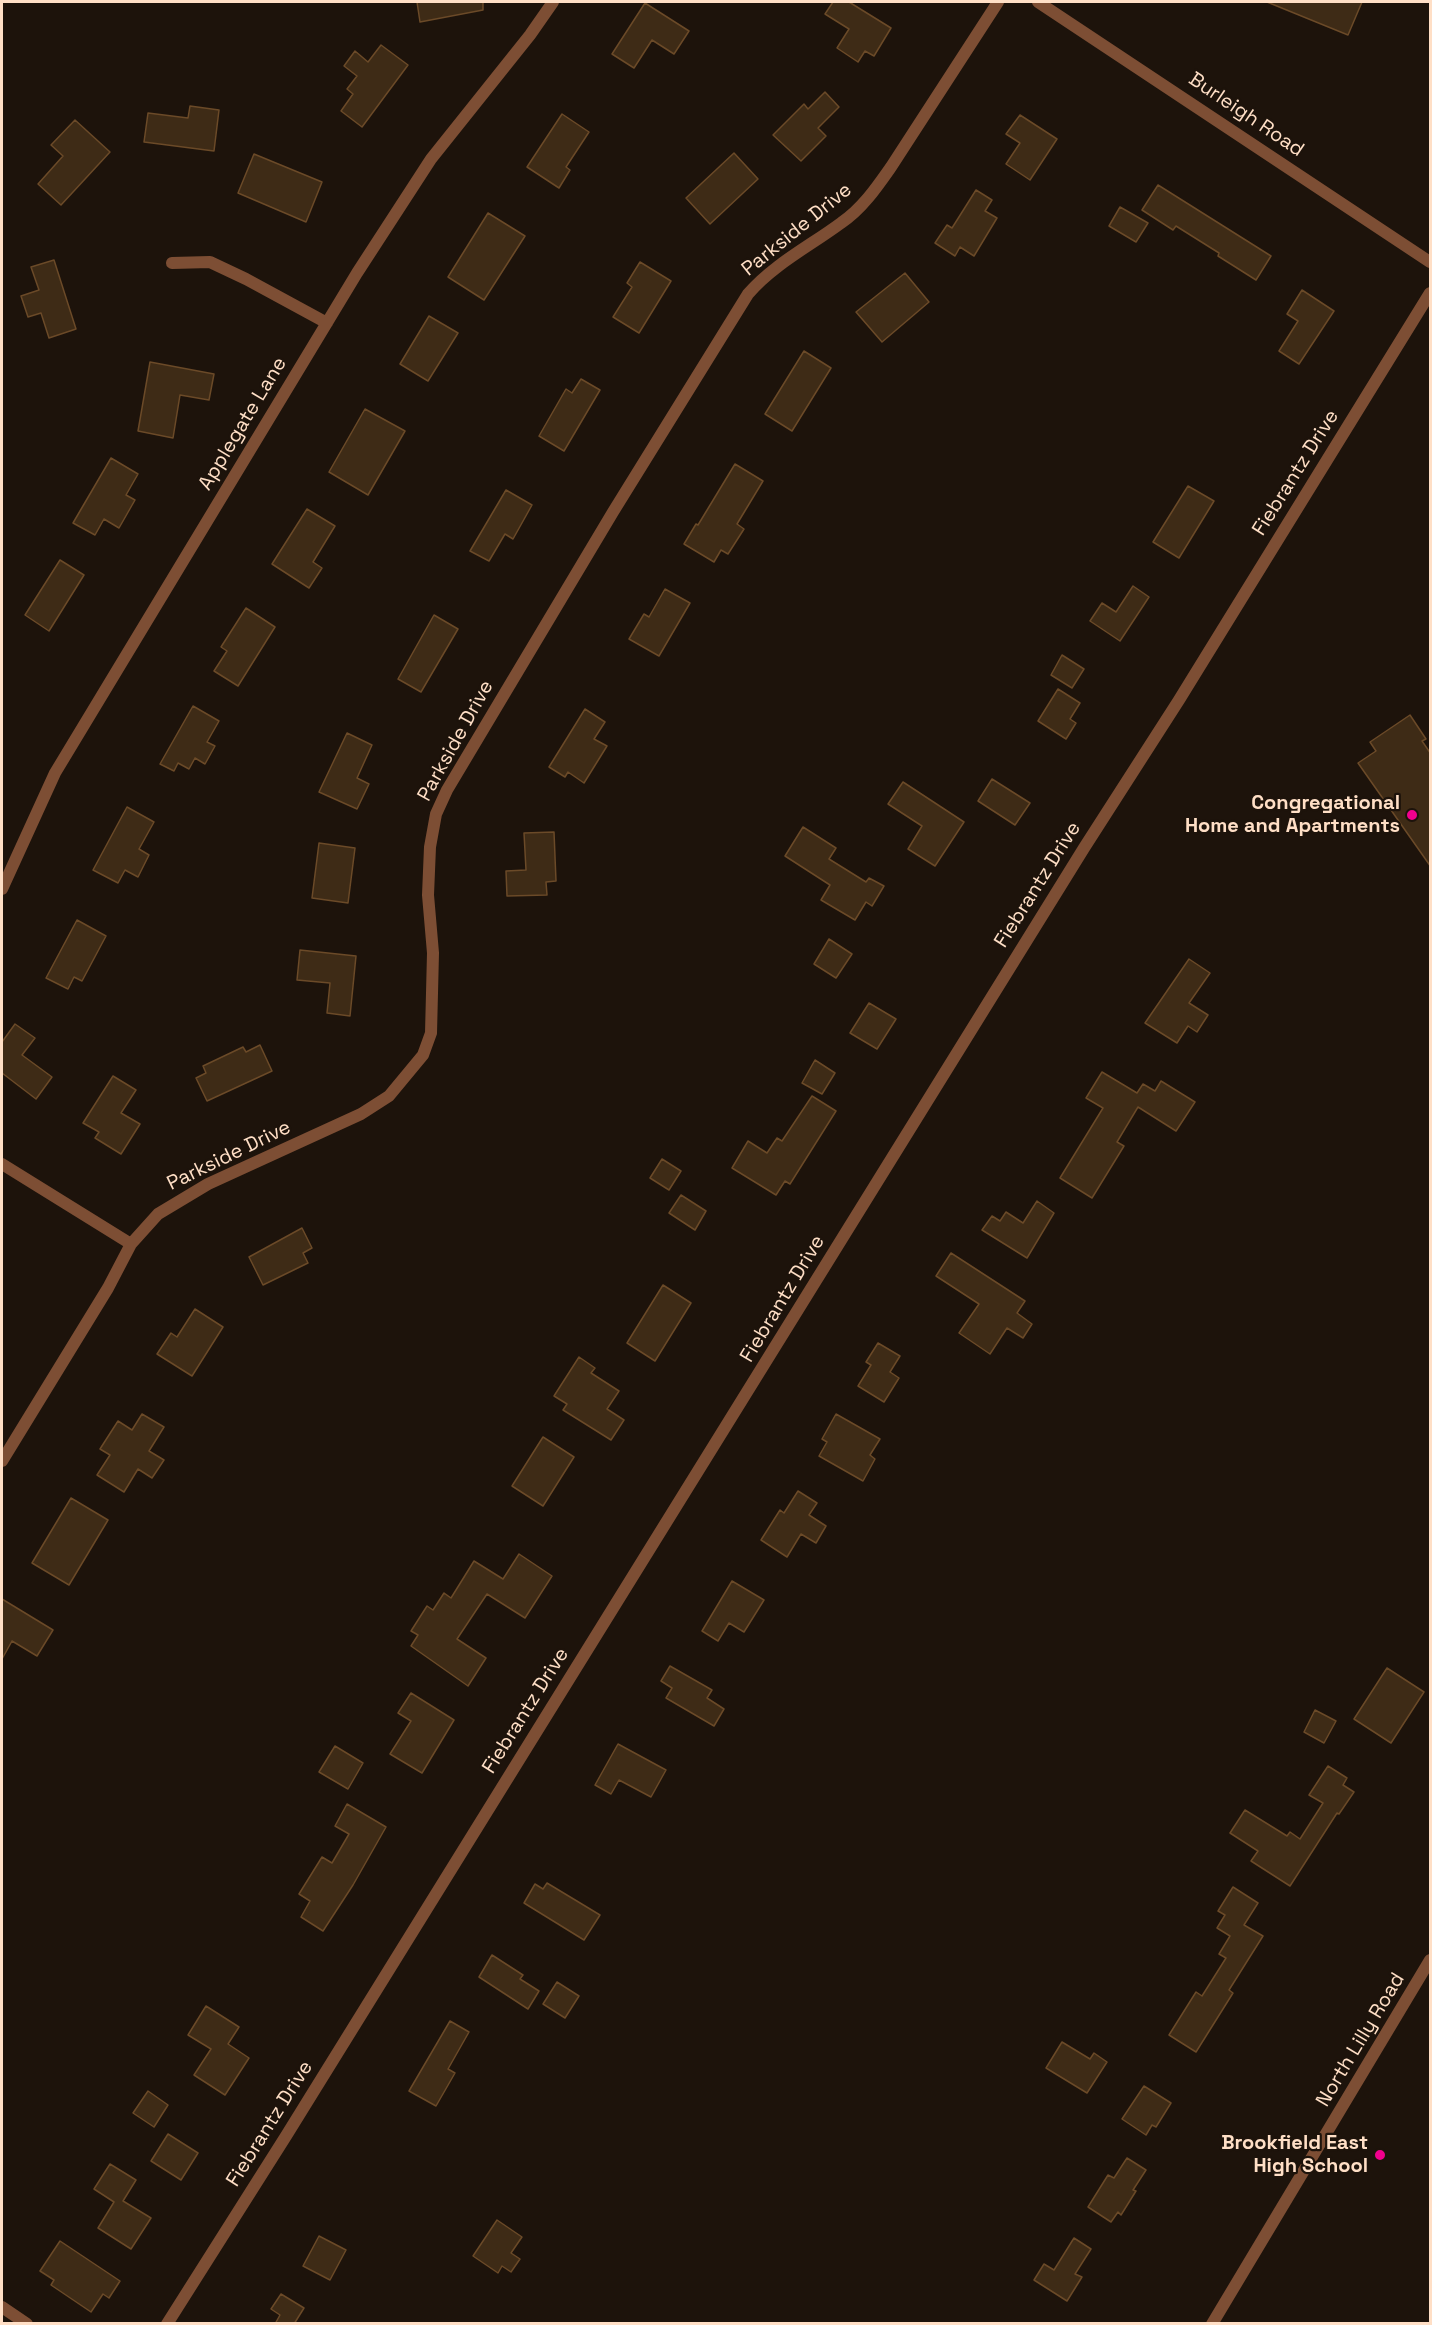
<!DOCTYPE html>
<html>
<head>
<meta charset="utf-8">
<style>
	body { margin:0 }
	#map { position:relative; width:1432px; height:2325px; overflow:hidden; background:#1d130b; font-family:"Space Grotesk",sans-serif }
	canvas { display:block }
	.frame { position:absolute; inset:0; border:3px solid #ffdfc6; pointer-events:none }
</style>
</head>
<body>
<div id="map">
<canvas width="1432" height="2325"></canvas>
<div class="frame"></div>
</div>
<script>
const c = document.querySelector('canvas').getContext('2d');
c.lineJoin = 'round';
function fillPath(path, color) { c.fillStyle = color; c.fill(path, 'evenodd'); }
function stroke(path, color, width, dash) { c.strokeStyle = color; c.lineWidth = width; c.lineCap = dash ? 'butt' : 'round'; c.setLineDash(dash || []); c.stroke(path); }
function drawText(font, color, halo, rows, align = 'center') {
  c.font = font + ' "Space Grotesk",sans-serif'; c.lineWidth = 4.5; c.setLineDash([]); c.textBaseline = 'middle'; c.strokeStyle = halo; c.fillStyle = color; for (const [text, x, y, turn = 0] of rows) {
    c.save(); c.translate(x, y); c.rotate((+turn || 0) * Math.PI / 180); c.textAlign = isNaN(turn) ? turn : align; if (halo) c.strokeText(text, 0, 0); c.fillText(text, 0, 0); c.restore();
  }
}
const building = new Path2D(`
	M 417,2 L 483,2 L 483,10 L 420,22 Z
	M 833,2 L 849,2 L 891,28 L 874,56 L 865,51 L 858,62 L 837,48 L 849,29 L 825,14 Z
	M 1267,2 L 1362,2 L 1348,35 Z
	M 645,3 L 689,31 L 674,54 L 652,40 L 634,68 L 612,54 Z
	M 381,45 L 408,65 L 362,127 L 341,111 L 353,94 L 347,89 L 357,76 L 344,66 L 355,51 L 368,62 Z
	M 825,92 L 839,107 L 818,128 L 826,136 L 801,161 L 773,135 L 804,104 L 808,109 Z
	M 190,106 L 219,110 L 214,151 L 144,142 L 148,113 L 188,118 Z
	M 562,114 L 589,132 L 566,167 L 570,170 L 559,188 L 527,167 Z
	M 1020,115 L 1057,139 L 1030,180 L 1006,164 L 1020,143 L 1006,134 Z
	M 75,120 L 110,152 L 61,205 L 38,184 L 63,156 L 51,145 Z
	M 734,153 L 758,179 L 710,224 L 686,198 Z
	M 254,154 L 322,182 L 306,222 L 238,193 Z
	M 1158,185 L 1271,256 L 1256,280 L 1218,256 L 1219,253 L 1176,226 L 1173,230 L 1142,210 Z
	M 976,190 L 992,200 L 985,211 L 997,218 L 974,256 L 960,247 L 955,256 L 935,243 L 947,225 L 952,228 Z
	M 1120,207 L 1148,223 L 1136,242 L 1109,226 Z
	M 488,213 L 525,236 L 484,300 L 448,277 Z
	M 54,260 L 76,329 L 49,338 L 41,313 L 28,317 L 21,296 L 39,290 L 31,267 Z
	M 640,262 L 671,281 L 639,333 L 613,317 L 632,287 L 627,283 Z
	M 905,273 L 929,302 L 882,342 L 856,312 Z
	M 1302,290 L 1334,311 L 1299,364 L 1279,351 L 1298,321 L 1287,314 Z
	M 429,316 L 458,333 L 428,381 L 400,364 Z
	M 804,351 L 831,368 L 792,431 L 765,414 Z
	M 150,362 L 214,374 L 209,400 L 180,395 L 173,438 L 138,431 Z
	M 581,379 L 600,390 L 564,451 L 539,436 L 566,389 L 572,393 Z
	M 365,409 L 405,431 L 368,495 L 329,472 Z
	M 111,458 L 138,474 L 126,495 L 135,500 L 119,528 L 104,519 L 95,535 L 73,523 Z
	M 735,464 L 763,481 L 737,524 L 744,529 L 728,554 L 721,550 L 714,562 L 684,544 L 696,524 L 698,525 Z
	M 1188,486 L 1214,501 L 1179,558 L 1153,542 Z
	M 506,490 L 532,505 L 513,539 L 505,534 L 489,561 L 470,551 Z
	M 307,509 L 335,526 L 313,562 L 322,568 L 309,588 L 272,564 Z
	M 60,560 L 84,575 L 49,631 L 25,615 Z
	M 1133,586 L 1149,597 L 1120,641 L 1090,621 L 1102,603 L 1116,612 Z
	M 665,589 L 690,603 L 659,656 L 629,639 L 644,614 L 649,617 Z
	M 246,608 L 275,627 L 238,686 L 214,671 L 227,651 L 221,647 Z
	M 434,615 L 458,629 L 421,692 L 398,679 Z
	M 1062,655 L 1084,669 L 1072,688 L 1051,675 Z
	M 1058,689 L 1080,703 L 1070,719 L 1076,723 L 1066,739 L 1038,721 Z
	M 193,706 L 219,721 L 207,742 L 215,746 L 205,764 L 195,758 L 189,769 L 178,763 L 174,771 L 160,764 Z
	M 585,709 L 605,722 L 594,739 L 607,746 L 584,783 L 568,772 L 565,777 L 549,767 Z
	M 1410,715 L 1426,739 L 1422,741 L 1431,754 L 1431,867 L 1358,763 L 1376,751 L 1370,742 Z
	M 347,733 L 372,745 L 357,778 L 369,784 L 357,809 L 319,792 Z
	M 992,779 L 1030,803 L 1015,825 L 978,801 Z
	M 903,782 L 964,822 L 935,866 L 908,849 L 922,826 L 888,804 Z
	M 127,807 L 154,822 L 139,849 L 149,855 L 138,877 L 125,870 L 118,883 L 93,870 Z
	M 803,827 L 836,848 L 829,859 L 866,882 L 869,878 L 884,886 L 872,906 L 866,902 L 855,920 L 821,900 L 830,885 L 785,856 Z
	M 554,832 L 556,881 L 546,882 L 547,895 L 507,896 L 506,871 L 526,870 L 524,833 Z
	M 319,843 L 355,848 L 348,903 L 312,898 Z
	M 77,920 L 106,936 L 82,981 L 74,977 L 68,989 L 46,978 Z
	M 829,939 L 852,954 L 836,978 L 814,964 Z
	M 300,950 L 356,956 L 350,1016 L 327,1013 L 330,983 L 297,980 Z
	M 1189,959 L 1210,973 L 1189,1003 L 1208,1015 L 1197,1032 L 1188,1026 L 1177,1043 L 1145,1023 Z
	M 869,1003 L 896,1019 L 877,1049 L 850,1033 Z
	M 15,1024 L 35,1038 L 22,1055 L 52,1077 L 36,1099 L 2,1073 L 2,1042 Z
	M 260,1045 L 272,1071 L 207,1101 L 196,1078 L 206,1073 L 203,1066 L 243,1047 L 246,1052 Z
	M 815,1060 L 835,1073 L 822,1094 L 802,1083 Z
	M 1102,1072 L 1137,1093 L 1143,1084 L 1155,1091 L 1161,1081 L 1195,1102 L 1176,1131 L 1138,1107 L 1117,1142 L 1124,1146 L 1092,1198 L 1060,1178 L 1103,1108 L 1086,1098 Z
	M 113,1076 L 136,1090 L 121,1113 L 140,1124 L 121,1154 L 95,1138 L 99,1132 L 83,1123 Z
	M 812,1096 L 836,1111 L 790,1184 L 785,1181 L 776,1195 L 732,1168 L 748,1141 L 767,1153 L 777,1138 L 782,1141 Z
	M 662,1159 L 681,1171 L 669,1190 L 650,1178 Z
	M 681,1195 L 706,1211 L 695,1230 L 669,1213 Z
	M 1037,1201 L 1054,1213 L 1027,1258 L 982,1230 L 992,1216 L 1000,1221 L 1006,1212 L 1023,1223 Z
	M 302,1228 L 312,1248 L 303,1253 L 308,1263 L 263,1285 L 249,1257 Z
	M 951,1253 L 1025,1301 L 1017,1313 L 1032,1324 L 1023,1338 L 1007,1328 L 990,1354 L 959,1333 L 979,1304 L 936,1276 Z
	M 663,1285 L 691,1303 L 655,1361 L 627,1343 Z
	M 195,1309 L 223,1327 L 192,1376 L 157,1354 L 171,1333 L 177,1337 Z
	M 878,1343 L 900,1356 L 890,1372 L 899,1378 L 884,1402 L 858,1386 L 871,1365 L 866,1362 Z
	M 579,1357 L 595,1368 L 591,1373 L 619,1391 L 607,1409 L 624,1420 L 611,1440 L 563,1410 L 567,1404 L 554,1396 Z
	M 142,1414 L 164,1427 L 149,1451 L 164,1460 L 152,1478 L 138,1469 L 124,1492 L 97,1475 L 110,1455 L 100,1449 L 118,1421 L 132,1430 Z
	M 836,1414 L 880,1439 L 870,1455 L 875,1459 L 863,1481 L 819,1456 L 827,1442 L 822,1439 Z
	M 543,1437 L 574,1457 L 543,1506 L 512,1486 Z
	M 798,1491 L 817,1503 L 809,1515 L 826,1526 L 816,1543 L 801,1534 L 787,1557 L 761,1540 L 780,1510 L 784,1513 Z
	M 71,1498 L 108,1520 L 69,1585 L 32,1563 Z
	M 519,1554 L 552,1576 L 525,1618 L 487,1594 L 457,1639 L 486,1658 L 468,1686 L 411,1646 L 418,1635 L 411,1631 L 427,1606 L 433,1610 L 444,1593 L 451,1598 L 474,1561 L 503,1579 Z
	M 732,1581 L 764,1600 L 744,1632 L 729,1623 L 718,1641 L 702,1631 Z
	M 2,1599 L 53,1630 L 37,1656 L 12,1641 L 2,1659 Z
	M 670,1666 L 712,1690 L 707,1698 L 724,1709 L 714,1726 L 666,1698 L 672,1688 L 661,1681 Z
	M 1387,1668 L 1424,1692 L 1391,1743 L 1354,1719 Z
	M 411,1693 L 454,1720 L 422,1773 L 390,1754 L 411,1721 L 398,1713 Z
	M 1315,1710 L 1336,1721 L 1324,1743 L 1304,1732 Z
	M 618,1744 L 666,1770 L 651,1797 L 619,1780 L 611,1794 L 595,1785 Z
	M 335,1746 L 363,1763 L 348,1789 L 319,1772 Z
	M 1328,1766 L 1347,1778 L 1343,1785 L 1354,1792 L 1339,1814 L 1337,1813 L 1290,1886 L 1251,1861 L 1258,1851 L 1230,1833 L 1245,1810 L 1287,1836 L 1290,1832 L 1300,1839 L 1323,1803 L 1309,1795 Z
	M 347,1804 L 386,1827 L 353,1885 L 323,1931 L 301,1917 L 310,1901 L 299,1894 L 322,1857 L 332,1863 L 349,1834 L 335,1826 Z
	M 547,1883 L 600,1915 L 584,1940 L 524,1903 L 535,1884 L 543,1889 Z
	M 1233,1887 L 1258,1903 L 1244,1925 L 1263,1936 L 1229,1990 L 1233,1993 L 1196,2052 L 1169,2035 L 1196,1992 L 1202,1996 L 1226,1958 L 1219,1954 L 1230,1936 L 1217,1928 L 1225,1915 L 1218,1911 Z
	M 492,1955 L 523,1975 L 520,1979 L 539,1991 L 528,2009 L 479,1977 Z
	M 557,1982 L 579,1996 L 565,2018 L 543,2004 Z
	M 206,2006 L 239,2027 L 228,2044 L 249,2058 L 225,2095 L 194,2075 L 211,2049 L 188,2035 Z
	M 450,2021 L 469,2032 L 448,2069 L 455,2073 L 436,2106 L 409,2091 Z
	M 1062,2042 L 1090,2059 L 1094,2053 L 1107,2062 L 1087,2093 L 1046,2068 Z
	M 1144,2086 L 1171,2103 L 1156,2127 L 1152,2125 L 1146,2135 L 1122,2119 Z
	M 148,2091 L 168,2105 L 154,2127 L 133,2113 Z
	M 168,2134 L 198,2153 L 181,2180 L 151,2161 Z
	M 1127,2158 L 1146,2170 L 1133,2190 L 1136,2191 L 1121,2215 L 1118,2212 L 1111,2222 L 1088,2207 L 1108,2175 L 1114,2178 Z
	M 110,2164 L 136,2180 L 123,2201 L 151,2218 L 131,2249 L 98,2228 L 114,2202 L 94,2189 Z
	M 497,2220 L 522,2237 L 511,2253 L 520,2259 L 511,2272 L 502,2266 L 498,2273 L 473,2256 Z
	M 319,2236 L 346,2250 L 330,2280 L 303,2266 Z
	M 1074,2238 L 1091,2249 L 1075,2274 L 1082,2277 L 1067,2301 L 1034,2280 L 1044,2264 L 1054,2270 Z
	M 60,2241 L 120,2281 L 109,2298 L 103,2294 L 91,2312 L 51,2285 L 54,2280 L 40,2271 Z
	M 281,2294 L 304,2308 L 294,2324 L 275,2324 L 280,2315 L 271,2309 Z`);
const minor = new Path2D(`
	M 172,263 L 210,262 L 246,279 L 327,323
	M 2,889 L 55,773 L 357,273 L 431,159 L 530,35 L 553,2
	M 2,1164 L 131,1244
	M 2,1461 L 108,1288 L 131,1244 L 158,1214 L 208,1184 L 361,1114 L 389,1096 L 423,1055 L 431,1033 L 433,953 L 428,895 L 430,847 L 436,814 L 447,790 L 613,512 L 748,294 C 774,264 810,246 841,223 C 862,209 877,187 891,167 L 998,2
	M 2,2307 L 27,2324
	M 167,2324 L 286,2136 L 1084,848 L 1179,700 L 1430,293`);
const tertiary = new Path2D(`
	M 1038,2 L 1430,262
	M 1212,2324 L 1430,1960`);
const markers = [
	[1412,815,6,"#f1008e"],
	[1380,2155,6,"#f1008e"]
];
const streetNames = [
	["Burleigh Road",1246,115,34],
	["Parkside Drive",797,230,-39],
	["Applegate Lane",243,424,-59],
	["Fiebrantz Drive",1296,473,-58],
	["Parkside Drive",456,741,-61],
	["Fiebrantz Drive",1038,885,-58],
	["Parkside Drive",229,1156,-26],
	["Fiebrantz Drive",783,1299,-59],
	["Fiebrantz Drive",526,1711,-58],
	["North Lilly Road",1361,2040,-59],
	["Fiebrantz Drive",270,2124,-58]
];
const poiNames = [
	["Congregational",1400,804],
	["Home and Apartments",1400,827],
	["Brookfield East",1368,2144],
	["High School",1368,2167]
];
fillPath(building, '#3e2b16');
stroke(building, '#6b4a28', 1.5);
stroke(minor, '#7d4e34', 12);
stroke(tertiary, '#7d4e34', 12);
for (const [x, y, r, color] of markers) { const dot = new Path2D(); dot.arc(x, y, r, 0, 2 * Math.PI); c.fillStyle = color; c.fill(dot); stroke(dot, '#1d130b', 2); }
drawText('20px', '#ffdfc6', '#1d130b', streetNames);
drawText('bold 20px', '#ffdfc6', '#1d130b', poiNames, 'right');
</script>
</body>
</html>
